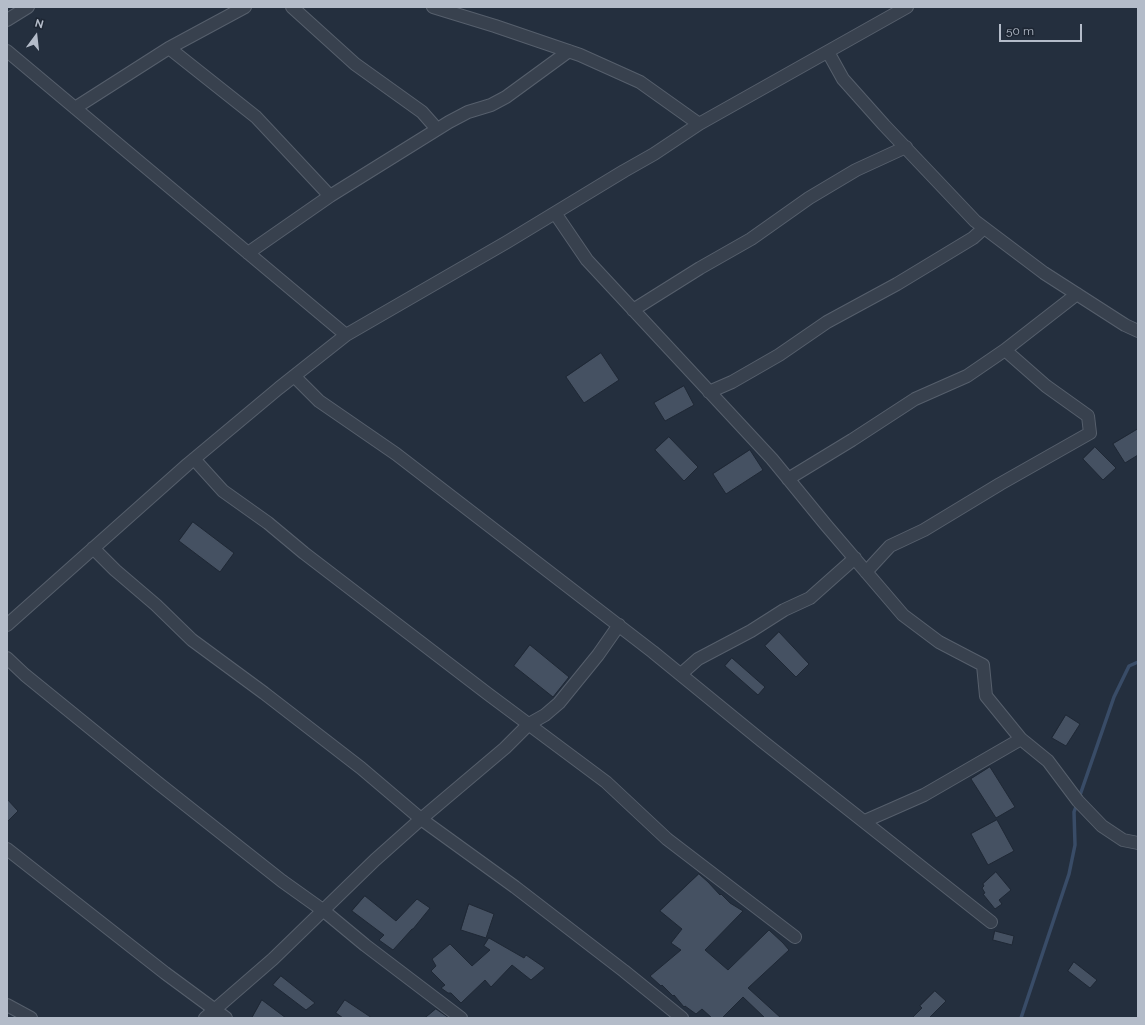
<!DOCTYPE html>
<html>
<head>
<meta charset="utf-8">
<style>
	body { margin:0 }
	#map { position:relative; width:1145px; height:1025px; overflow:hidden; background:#242f3e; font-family:Raleway,sans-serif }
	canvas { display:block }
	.frame { position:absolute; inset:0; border:8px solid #b4bcc9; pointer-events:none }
	.north { position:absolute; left:16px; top:16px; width:40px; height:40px; -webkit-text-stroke:3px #1d2633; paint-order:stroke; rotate:15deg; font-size:11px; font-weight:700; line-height:16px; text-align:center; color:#b4bcc9 }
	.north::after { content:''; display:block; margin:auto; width:14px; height:18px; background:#b4bcc9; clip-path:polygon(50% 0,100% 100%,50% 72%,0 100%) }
	.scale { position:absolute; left:999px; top:24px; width:83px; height:18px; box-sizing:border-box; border:2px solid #b4bcc9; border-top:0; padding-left:5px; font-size:12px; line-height:14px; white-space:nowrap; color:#b4bcc9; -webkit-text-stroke:3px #1d2633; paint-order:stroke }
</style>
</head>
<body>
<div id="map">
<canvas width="1145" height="1025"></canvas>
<div class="frame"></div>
<div class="north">N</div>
<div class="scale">50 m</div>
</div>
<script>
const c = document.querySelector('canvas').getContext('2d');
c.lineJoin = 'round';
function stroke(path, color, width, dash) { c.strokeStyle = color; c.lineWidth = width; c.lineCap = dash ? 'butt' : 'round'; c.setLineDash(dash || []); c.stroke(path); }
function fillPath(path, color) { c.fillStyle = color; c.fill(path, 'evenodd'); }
const stream = new Path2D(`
	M 1079,798 L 1114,697 L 1129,666 L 1138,662
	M 1021,1018 L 1069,874 L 1075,845 L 1074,812 L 1077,804`);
const building = new Path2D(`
	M 601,353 L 619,380 L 584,403 L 566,377 Z
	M 684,386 L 694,405 L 665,421 L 654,403 Z
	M 1138,429 L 1138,455 L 1125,463 L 1113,444 Z
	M 669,437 L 698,467 L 684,481 L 655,450 Z
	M 1095,447 L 1116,468 L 1103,480 L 1083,459 Z
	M 750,450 L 763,470 L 726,494 L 713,474 Z
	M 193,522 L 234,553 L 220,572 L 179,541 Z
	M 779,632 L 809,664 L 796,677 L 765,646 Z
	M 530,645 L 569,677 L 553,697 L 514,666 Z
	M 732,658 L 765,687 L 758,695 L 725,666 Z
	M 1066,715 L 1080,724 L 1066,746 L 1052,738 Z
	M 990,767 L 1015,807 L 996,818 L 971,779 Z
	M 7,799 L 18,811 L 7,822 Z
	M 997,820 L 1014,851 L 988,865 L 971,834 Z
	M 996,872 L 1011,890 L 999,900 L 1002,904 L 995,909 L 983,894 L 985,893 L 982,888 L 984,886 L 983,884 Z
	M 699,874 L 708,882 L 720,895 L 721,894 L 730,903 L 743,911 L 705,950 L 728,970 L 769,930 L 783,943 L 789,950 L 748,988 L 781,1018 L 765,1018 L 743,997 L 722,1018 L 712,1018 L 702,1009 L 696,1014 L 685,1006 L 684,1007 L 674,995 L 673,996 L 662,985 L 661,986 L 650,976 L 681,950 L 671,943 L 682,929 L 660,911 Z
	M 365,896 L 396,921 L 417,899 L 430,908 L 413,929 L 412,929 L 393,950 L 379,940 L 384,935 L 352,911 Z
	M 469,904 L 494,914 L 486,938 L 461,930 Z
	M 995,931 L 1014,936 L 1012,945 L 993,940 Z
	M 489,938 L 524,958 L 526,955 L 545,968 L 531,980 L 512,965 L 491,987 L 485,980 L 461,1003 L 451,993 L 448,993 L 441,988 L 445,985 L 431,971 L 436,966 L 432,959 L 450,944 L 472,966 L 490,950 L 484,946 Z
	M 1074,962 L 1097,980 L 1090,988 L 1068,971 Z
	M 281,976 L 315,1003 L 306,1010 L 273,985 Z
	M 935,991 L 946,1001 L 929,1018 L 912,1018 L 922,1008 L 920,1006 Z
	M 262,1000 L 286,1018 L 252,1018 Z
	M 345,1000 L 372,1018 L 343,1018 L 336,1013 Z
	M 436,1009 L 449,1018 L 425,1018 Z`);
const minor = new Path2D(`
	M 292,7 L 355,64 L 422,112 L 437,129
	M 433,7 L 495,26 L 580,55 L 640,82 L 699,124
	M 7,20 L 28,7
	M 169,48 L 256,117 L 330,196
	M 7,51 L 346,335
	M 828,52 L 843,79 L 884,125 L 975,221 L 1044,273 L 1125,325 L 1138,331
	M 75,108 L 169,48 L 245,7
	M 555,213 L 587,260 L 772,459 L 826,525 L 903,615 L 939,642 L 983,665 L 986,696 L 1021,739 L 1048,761 L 1078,801 L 1102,826 L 1123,840 L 1138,843
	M 248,253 L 330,196 L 449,122 L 468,112 L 491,105 L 506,97 L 569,51
	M 633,310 L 700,268 L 751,239 L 809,198 L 856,170 L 906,147
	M 294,376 L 319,401 L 396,454 L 653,652 L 762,741 L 991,922
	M 709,392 L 732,382 L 779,355 L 827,322 L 897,284 L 973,238 L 984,228
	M 194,459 L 223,491 L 268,523 L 304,553 L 488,694 L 606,782 L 667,839 L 795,937
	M 788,479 L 852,440 L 915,399 L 967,376 L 1005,350 L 1077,294
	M 93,548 L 115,570 L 156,605 L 192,640 L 264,693 L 361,768 L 421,819 L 515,887 L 624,971 L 682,1018
	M 866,572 L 890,546 L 924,530 L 1000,484 L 1090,433 L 1088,416 L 1046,386 L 1005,350
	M 7,625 L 188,464 L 279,388 L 346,335 L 507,242 L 624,171 L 654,154 L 699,124 L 907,7
	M 7,658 L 25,675 L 158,783 L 282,881 L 324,911 L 365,945 L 461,1018
	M 681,674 L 698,659 L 751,631 L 784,610 L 810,598 L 855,558
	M 865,821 L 924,795 L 1021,739
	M 7,849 L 165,973 L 226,1018
	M 7,1005 L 31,1018
	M 205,1018 L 273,959 L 375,860 L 421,819 L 505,748 L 529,724 L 545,715 L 559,703 L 598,655 L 619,625`);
stroke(stream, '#394c67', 3.5);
fillPath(building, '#455162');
stroke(building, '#1f2835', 1);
stroke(minor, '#565f6c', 14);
stroke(minor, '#38414e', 12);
</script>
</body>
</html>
